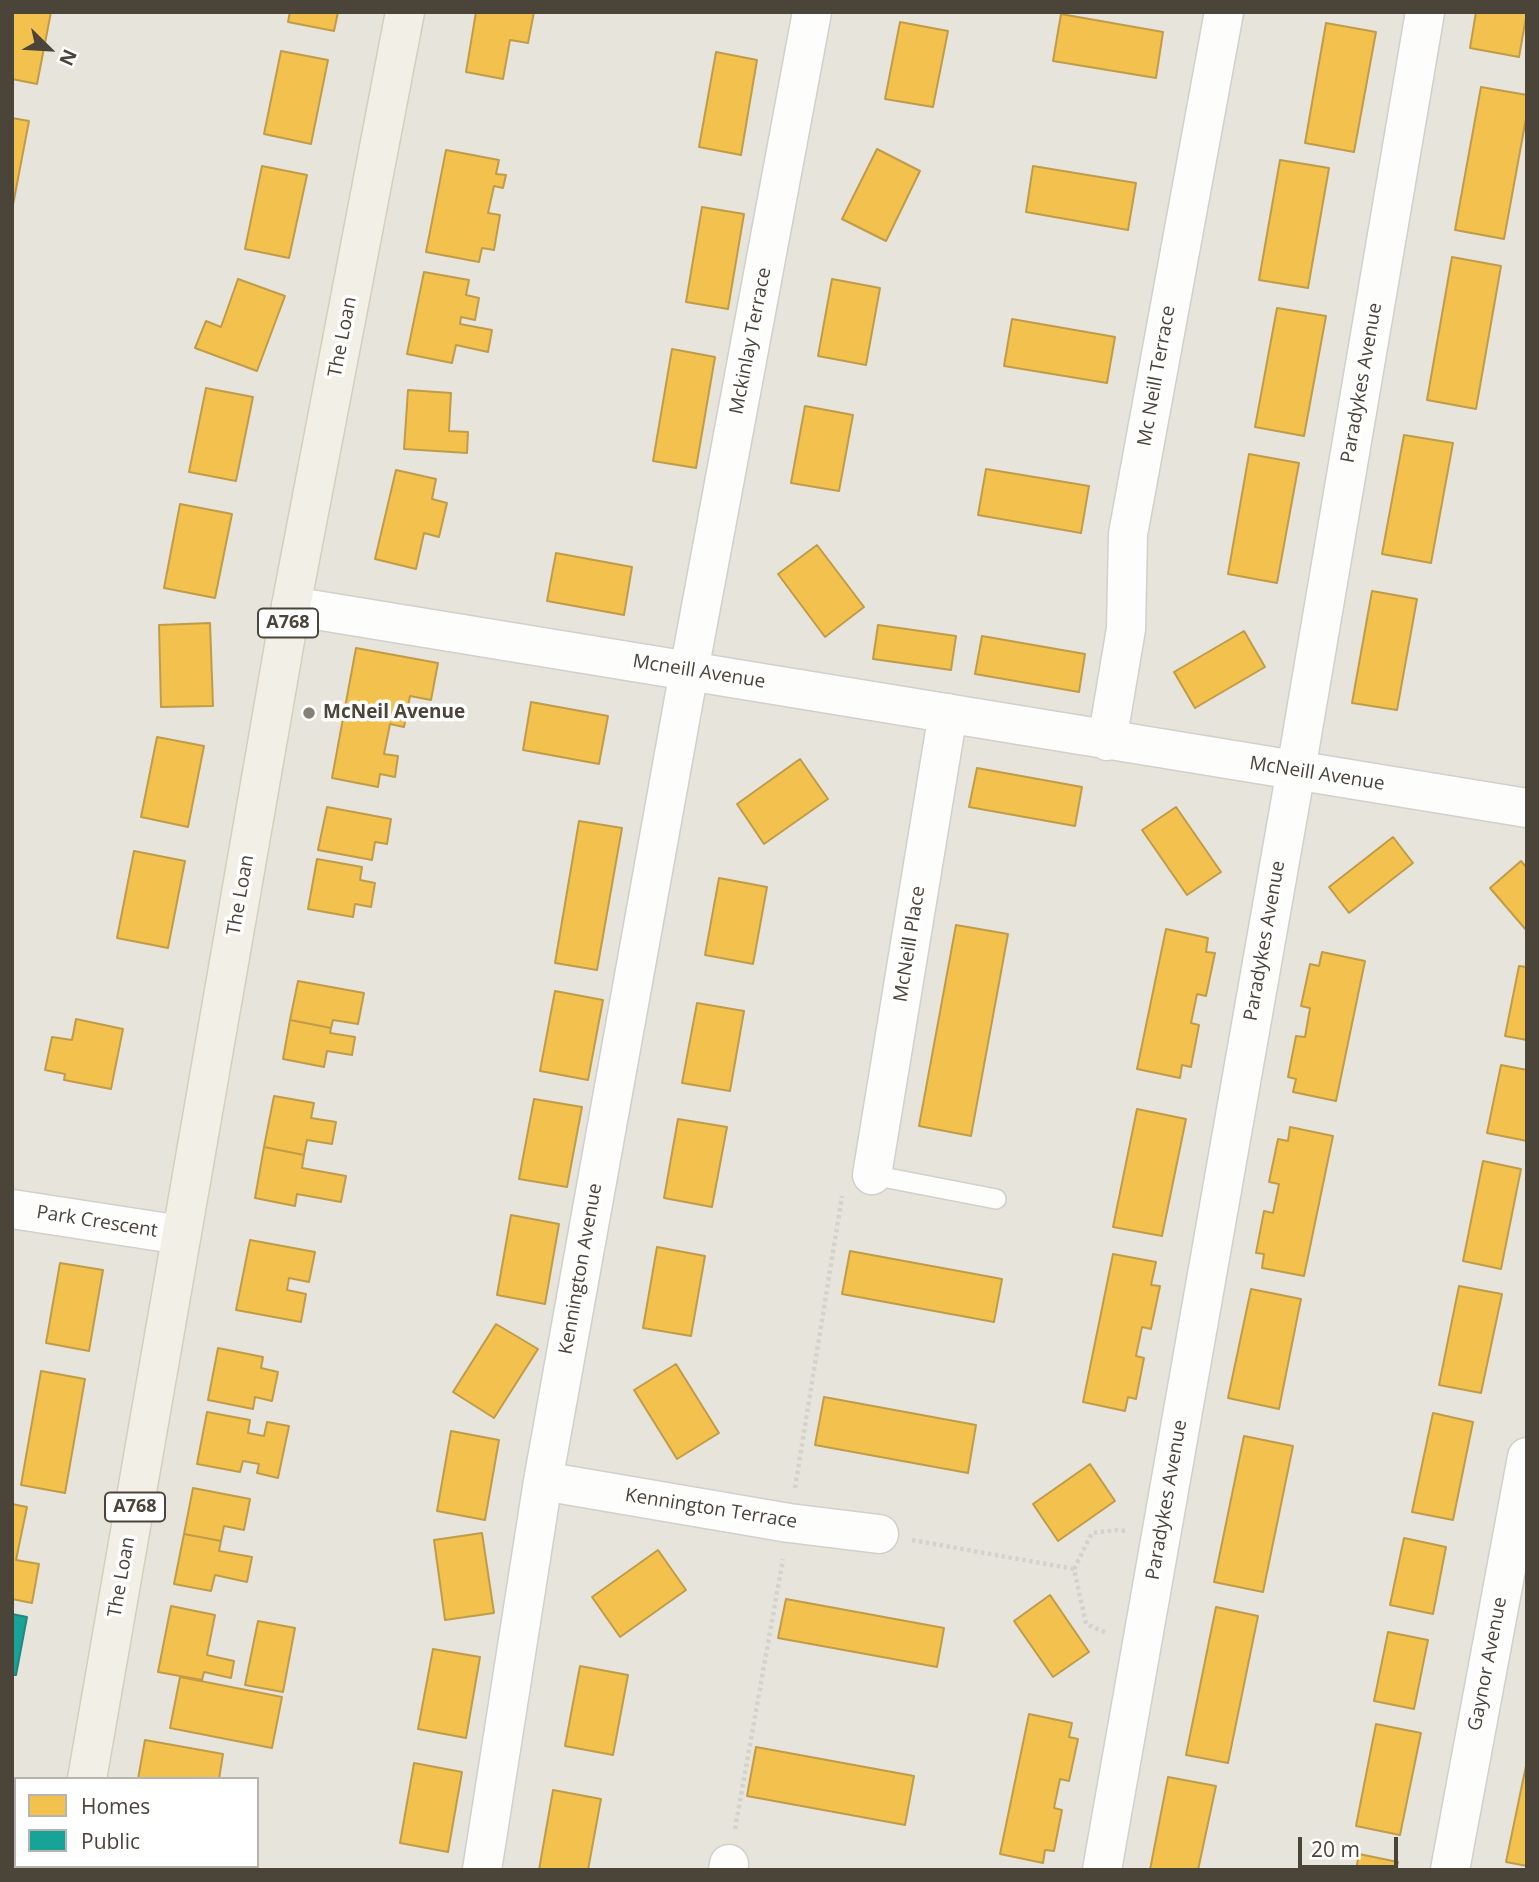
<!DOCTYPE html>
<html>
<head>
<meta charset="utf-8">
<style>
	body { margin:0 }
	#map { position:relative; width:1539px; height:1882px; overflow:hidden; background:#f4f2ee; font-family:"Open Sans",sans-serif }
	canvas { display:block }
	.frame { position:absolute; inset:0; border:14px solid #4b4439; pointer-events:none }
	.legend { position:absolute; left:14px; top:1777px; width:245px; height:91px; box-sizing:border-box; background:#fff; border:2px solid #b7b4b0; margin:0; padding:9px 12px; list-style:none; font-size:21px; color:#4b4439 }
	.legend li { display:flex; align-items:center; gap:14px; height:35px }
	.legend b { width:35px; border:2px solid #b7b4b0 }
	.north { position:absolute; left:14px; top:14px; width:70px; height:70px; -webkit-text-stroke:5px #fff; paint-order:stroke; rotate:114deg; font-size:19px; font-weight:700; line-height:28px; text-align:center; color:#4b4439 }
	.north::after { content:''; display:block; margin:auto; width:24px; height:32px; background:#4b4439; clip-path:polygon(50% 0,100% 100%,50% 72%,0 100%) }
	.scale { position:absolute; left:1298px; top:1837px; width:100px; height:32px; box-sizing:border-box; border:4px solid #4b4439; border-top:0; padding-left:9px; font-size:21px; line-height:24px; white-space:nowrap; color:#4b4439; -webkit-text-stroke:5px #fff; paint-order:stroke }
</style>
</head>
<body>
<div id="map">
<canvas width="1539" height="1882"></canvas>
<div class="frame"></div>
<ul class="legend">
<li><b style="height:19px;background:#f2c14e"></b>Homes</li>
<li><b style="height:19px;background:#17a398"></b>Public</li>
</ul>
<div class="north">N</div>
<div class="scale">20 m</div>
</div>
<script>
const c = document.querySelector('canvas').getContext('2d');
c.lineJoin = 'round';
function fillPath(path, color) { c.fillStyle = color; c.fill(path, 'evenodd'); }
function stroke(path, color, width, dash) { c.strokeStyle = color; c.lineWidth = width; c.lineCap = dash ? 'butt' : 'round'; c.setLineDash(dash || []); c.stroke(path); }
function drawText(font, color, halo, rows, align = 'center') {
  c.font = font + ' "Open Sans",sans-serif'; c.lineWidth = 7; c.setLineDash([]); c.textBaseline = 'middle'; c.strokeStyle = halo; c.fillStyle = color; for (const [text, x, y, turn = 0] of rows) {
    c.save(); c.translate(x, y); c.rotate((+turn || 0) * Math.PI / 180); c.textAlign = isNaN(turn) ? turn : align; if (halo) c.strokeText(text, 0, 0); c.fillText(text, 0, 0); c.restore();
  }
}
const residential = new Path2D(`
	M 12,12 L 1527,12 L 1527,1870 L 12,1870 ZM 16,1779 L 257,1779 L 257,1866 L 16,1866 Z`);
const homes = new Path2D(`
	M 12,12 L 51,12 L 37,84 L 12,79 Z
	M 290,12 L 338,12 L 334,31 L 288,22 Z
	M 476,12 L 534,12 L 528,43 L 510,40 L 503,79 L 466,72 Z
	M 1476,12 L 1527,12 L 1519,57 L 1470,48 Z
	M 1061,14 L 1163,32 L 1156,78 L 1053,61 Z
	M 900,22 L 948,31 L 933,107 L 885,99 Z
	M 1326,23 L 1376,32 L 1354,152 L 1305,143 Z
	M 281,51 L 328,60 L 311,144 L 264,134 Z
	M 716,52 L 757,60 L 741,155 L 699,147 Z
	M 1481,87 L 1527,95 L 1527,113 L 1504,239 L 1455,230 Z
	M 12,118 L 29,121 L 12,210 Z
	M 877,149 L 920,171 L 886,241 L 842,219 Z
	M 446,150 L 499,160 L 496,174 L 506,175 L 503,188 L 494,186 L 488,213 L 500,215 L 494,250 L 482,248 L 479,262 L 426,252 Z
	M 1280,160 L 1329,168 L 1308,288 L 1259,280 Z
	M 262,166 L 307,175 L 289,258 L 245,249 Z
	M 1033,166 L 1136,183 L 1128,230 L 1026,212 Z
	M 702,207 L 744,214 L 728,309 L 686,302 Z
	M 1452,257 L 1501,266 L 1476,409 L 1427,400 Z
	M 424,272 L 469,280 L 466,295 L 479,298 L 475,320 L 461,317 L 460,324 L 492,330 L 488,352 L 456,345 L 452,363 L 407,354 Z
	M 238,279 L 285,296 L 257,371 L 195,348 L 206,321 L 221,327 Z
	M 832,279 L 880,288 L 866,365 L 818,356 Z
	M 1277,308 L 1326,316 L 1304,436 L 1255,427 Z
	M 1012,319 L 1115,337 L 1107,383 L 1004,366 Z
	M 672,349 L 715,357 L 696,468 L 653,461 Z
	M 206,388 L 253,397 L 236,481 L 189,472 Z
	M 408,390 L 451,393 L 449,431 L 468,432 L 467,453 L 404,449 Z
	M 805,406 L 853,415 L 839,491 L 791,483 Z
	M 1404,435 L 1453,443 L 1431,563 L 1382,554 Z
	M 1249,454 L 1299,463 L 1277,583 L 1228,574 Z
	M 986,469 L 1089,486 L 1081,533 L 978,515 Z
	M 396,470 L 436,479 L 432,499 L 447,503 L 439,537 L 424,533 L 416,569 L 375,559 Z
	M 180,504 L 232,514 L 215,598 L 164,588 Z
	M 817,545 L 864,607 L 825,637 L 778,574 Z
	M 556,553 L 632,567 L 624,615 L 547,601 Z
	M 1372,591 L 1417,599 L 1397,710 L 1352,703 Z
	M 210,623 L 213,706 L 161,707 L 159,625 Z
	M 878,625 L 956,636 L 951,670 L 873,659 Z
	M 1244,631 L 1265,667 L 1195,708 L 1174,672 Z
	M 982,636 L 1085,654 L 1079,692 L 975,674 Z
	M 356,648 L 438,663 L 431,700 L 410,696 L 404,727 L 390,724 L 384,754 L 398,756 L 395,777 L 380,774 L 378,787 L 332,778 Z
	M 531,702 L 608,716 L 599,764 L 523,750 Z
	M 157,737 L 204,746 L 188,827 L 141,817 Z
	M 800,759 L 828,799 L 764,844 L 737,804 Z
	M 977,768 L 1082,787 L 1075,826 L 969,807 Z
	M 327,807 L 391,819 L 387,844 L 375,842 L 372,860 L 318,850 Z
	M 1176,807 L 1221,872 L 1187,895 L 1142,830 Z
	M 579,821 L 622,828 L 597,970 L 555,963 Z
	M 1393,837 L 1413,863 L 1349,913 L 1329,887 Z
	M 134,851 L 185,861 L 168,948 L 117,938 Z
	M 317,859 L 362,867 L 360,880 L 375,883 L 371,907 L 355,904 L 353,917 L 308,909 Z
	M 1521,861 L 1527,868 L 1527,931 L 1490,888 Z
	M 719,878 L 767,887 L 753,964 L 705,955 Z
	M 956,925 L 1008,934 L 971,1136 L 919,1126 Z
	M 1166,929 L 1208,938 L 1206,952 L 1215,953 L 1206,996 L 1197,994 L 1191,1023 L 1199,1025 L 1191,1067 L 1182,1065 L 1180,1078 L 1137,1069 Z
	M 1322,952 L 1365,961 L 1336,1101 L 1293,1092 L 1296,1079 L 1288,1077 L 1296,1036 L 1305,1037 L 1310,1008 L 1301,1006 L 1310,964 L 1319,966 Z
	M 1519,966 L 1527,967 L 1527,1040 L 1505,1036 Z
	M 298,981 L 364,993 L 358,1024 L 333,1020 L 331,1028 L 290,1020 Z
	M 555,991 L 603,1000 L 588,1080 L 540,1071 Z
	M 697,1003 L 744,1011 L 730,1091 L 682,1083 Z
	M 76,1019 L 123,1029 L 111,1089 L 64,1080 L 65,1074 L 45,1070 L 52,1037 L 72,1040 Z
	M 290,1020 L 331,1028 L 330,1033 L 355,1037 L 352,1055 L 327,1051 L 324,1067 L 283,1059 Z
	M 1501,1065 L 1527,1070 L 1527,1141 L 1487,1133 Z
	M 274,1096 L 314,1103 L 311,1118 L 336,1122 L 332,1144 L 307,1140 L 304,1155 L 264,1147 Z
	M 534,1099 L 582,1107 L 567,1187 L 519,1179 Z
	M 1137,1109 L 1186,1119 L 1162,1236 L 1113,1227 Z
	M 678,1119 L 727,1127 L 712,1207 L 664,1198 Z
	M 1290,1127 L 1333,1136 L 1304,1276 L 1262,1268 L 1264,1254 L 1256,1253 L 1264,1211 L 1273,1213 L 1279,1184 L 1269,1182 L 1278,1139 L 1288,1141 Z
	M 264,1147 L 304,1155 L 302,1168 L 346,1176 L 341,1202 L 297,1194 L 295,1206 L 255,1198 Z
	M 1483,1161 L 1521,1169 L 1501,1269 L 1463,1261 Z
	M 511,1215 L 559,1224 L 545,1304 L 497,1295 Z
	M 250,1240 L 315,1252 L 309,1282 L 289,1278 L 287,1290 L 306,1294 L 301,1322 L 236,1310 Z
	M 657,1247 L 705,1256 L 691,1336 L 643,1328 Z
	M 850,1251 L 1002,1279 L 994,1322 L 842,1294 Z
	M 1113,1254 L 1156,1262 L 1151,1285 L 1160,1286 L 1151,1329 L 1142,1327 L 1136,1356 L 1144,1358 L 1136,1399 L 1128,1397 L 1125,1411 L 1083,1402 Z
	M 60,1263 L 103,1270 L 89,1351 L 46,1343 Z
	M 1459,1286 L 1502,1294 L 1481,1393 L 1439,1385 Z
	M 1251,1289 L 1301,1299 L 1279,1409 L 1228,1398 Z
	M 496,1324 L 538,1349 L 494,1418 L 453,1392 Z
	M 218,1348 L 263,1357 L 261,1368 L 278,1372 L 272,1401 L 255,1397 L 253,1409 L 208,1400 Z
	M 676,1364 L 719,1433 L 677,1459 L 634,1390 Z
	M 41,1371 L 85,1379 L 65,1493 L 21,1485 Z
	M 824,1397 L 976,1425 L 968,1473 L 815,1445 Z
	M 207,1412 L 250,1420 L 248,1433 L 264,1436 L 267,1422 L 289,1426 L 278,1478 L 257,1473 L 259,1464 L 243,1461 L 240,1472 L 197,1464 Z
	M 1433,1413 L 1473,1422 L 1453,1520 L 1412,1512 Z
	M 451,1431 L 499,1440 L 485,1520 L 437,1511 Z
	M 1244,1436 L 1293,1446 L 1263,1592 L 1214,1582 Z
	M 1090,1464 L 1115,1501 L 1058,1541 L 1033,1504 Z
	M 193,1488 L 250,1499 L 244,1530 L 224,1526 L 221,1541 L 184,1534 Z
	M 12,1504 L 27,1507 L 16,1560 L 39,1564 L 32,1603 L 12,1599 Z
	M 482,1533 L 494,1613 L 445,1620 L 434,1540 Z
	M 184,1534 L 221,1541 L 219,1551 L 252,1557 L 247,1582 L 215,1575 L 211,1591 L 174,1584 Z
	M 1404,1538 L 1446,1547 L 1433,1614 L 1390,1605 Z
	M 658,1550 L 686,1590 L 620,1637 L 592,1597 Z
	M 1050,1595 L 1089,1652 L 1053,1677 L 1014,1621 Z
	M 786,1599 L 944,1628 L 937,1667 L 778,1638 Z
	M 171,1606 L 215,1615 L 207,1655 L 234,1661 L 231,1678 L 204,1672 L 202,1680 L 158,1672 Z
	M 1216,1607 L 1258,1616 L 1228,1763 L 1186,1755 Z
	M 258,1621 L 295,1628 L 283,1692 L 245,1685 Z
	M 1388,1632 L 1428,1640 L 1414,1709 L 1374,1701 Z
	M 433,1649 L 480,1657 L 466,1738 L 418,1729 Z
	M 580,1666 L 628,1675 L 613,1755 L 565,1746 Z
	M 180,1677 L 282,1697 L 272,1748 L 170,1728 Z
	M 1029,1714 L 1072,1723 L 1069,1737 L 1078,1739 L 1069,1781 L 1060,1779 L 1054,1808 L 1062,1810 L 1054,1851 L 1045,1850 L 1043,1863 L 1000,1854 Z
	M 1376,1724 L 1421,1733 L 1400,1835 L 1356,1826 Z
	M 145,1740 L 223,1754 L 219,1779 L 138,1779 Z
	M 756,1747 L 914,1776 L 905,1825 L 747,1796 Z
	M 1527,1761 L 1527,1866 L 1506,1862 Z
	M 414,1763 L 462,1772 L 448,1852 L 400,1843 Z
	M 1168,1777 L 1216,1786 L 1198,1870 L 1150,1870 Z
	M 553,1790 L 601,1799 L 588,1870 L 539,1870 Z
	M 1359,1854 L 1398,1862 L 1396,1870 L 1356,1870 Z
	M 100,1866 L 140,1866 L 140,1870 L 99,1870 Z
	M 153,1866 L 221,1866 L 220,1870 L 153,1870 Z`);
const public = new Path2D(`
	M 12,1614 L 27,1617 L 16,1675 L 12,1675 Z`);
const path = new Path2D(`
	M 795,1488 L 842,1196
	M 912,1540 L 1074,1569 L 1086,1624 L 1107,1633
	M 1074,1569 L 1092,1533 L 1117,1530 L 1128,1531
	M 735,1829 L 783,1559`);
const lane = new Path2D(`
	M 872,1175 L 996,1199`);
const street = new Path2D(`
	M 291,606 L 1527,808
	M 1107,741 L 1126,629 L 1128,534 L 1224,12
	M 872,1175 L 948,713
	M 12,1209 L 181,1235
	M 543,1481 L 789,1523 L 879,1534
	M 482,1870 L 543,1481 L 689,671 L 812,12
	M 728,1870 L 729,1864
	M 1102,1870 L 1296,770 L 1425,12
	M 1450,1870 L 1527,1457`);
const primary = new Path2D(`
	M 87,1779 L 291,606 L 405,12
	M 70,1870 L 71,1866`);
const markers = [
	[309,713,7,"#868178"]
];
const shields = [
	[288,623,60],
	[135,1507,60]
];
const shieldNames = [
	["A768",288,623],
	["A768",135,1507]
];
const streetNames = [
	["The Loan",343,337,-79],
	["Mckinlay Terrace",751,341,-79],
	["Mc Neill Terrace",1157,376,-80],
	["Paradykes Avenue",1362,383,-80],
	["Mcneill Avenue",699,672,9],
	["McNeill Avenue",1317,774,9],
	["The Loan",241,895,-80],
	["Paradykes Avenue",1265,941,-80],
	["McNeill Place",910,944,-81],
	["Park Crescent",97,1222,9],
	["Kennington Avenue",581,1269,-80],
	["Paradykes Avenue",1167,1500,-80],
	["Kennington Terrace",711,1509,9],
	["The Loan",122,1577,-80],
	["Gaynor Avenue",1488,1664,-79]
];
const poiNames = [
	["McNeil Avenue",323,713]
];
fillPath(residential, '#e7e4dc');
fillPath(homes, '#f2c14e');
stroke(homes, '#c09c48', 2);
fillPath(public, '#17a398');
stroke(public, '#27867c', 2);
stroke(lane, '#d2d0cb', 22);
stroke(street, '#d2d0cb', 41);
stroke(primary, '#d6cebb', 41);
stroke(path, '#d3d2cc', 4.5, [3.5, 3.5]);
stroke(lane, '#fdfdfc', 19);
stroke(street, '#fdfdfc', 38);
stroke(primary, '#f2efe6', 38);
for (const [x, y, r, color] of markers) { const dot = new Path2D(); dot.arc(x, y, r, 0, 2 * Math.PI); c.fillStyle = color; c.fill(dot); stroke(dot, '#fff', 2.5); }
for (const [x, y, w] of shields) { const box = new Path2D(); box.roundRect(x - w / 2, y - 14.5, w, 29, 5); c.fillStyle = '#fff'; c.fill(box); stroke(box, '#4b4439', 2); }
drawText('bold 18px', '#4b4439', null, shieldNames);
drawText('19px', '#4b4439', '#fff', streetNames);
drawText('bold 19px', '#4b4439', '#fff', poiNames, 'left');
</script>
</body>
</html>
